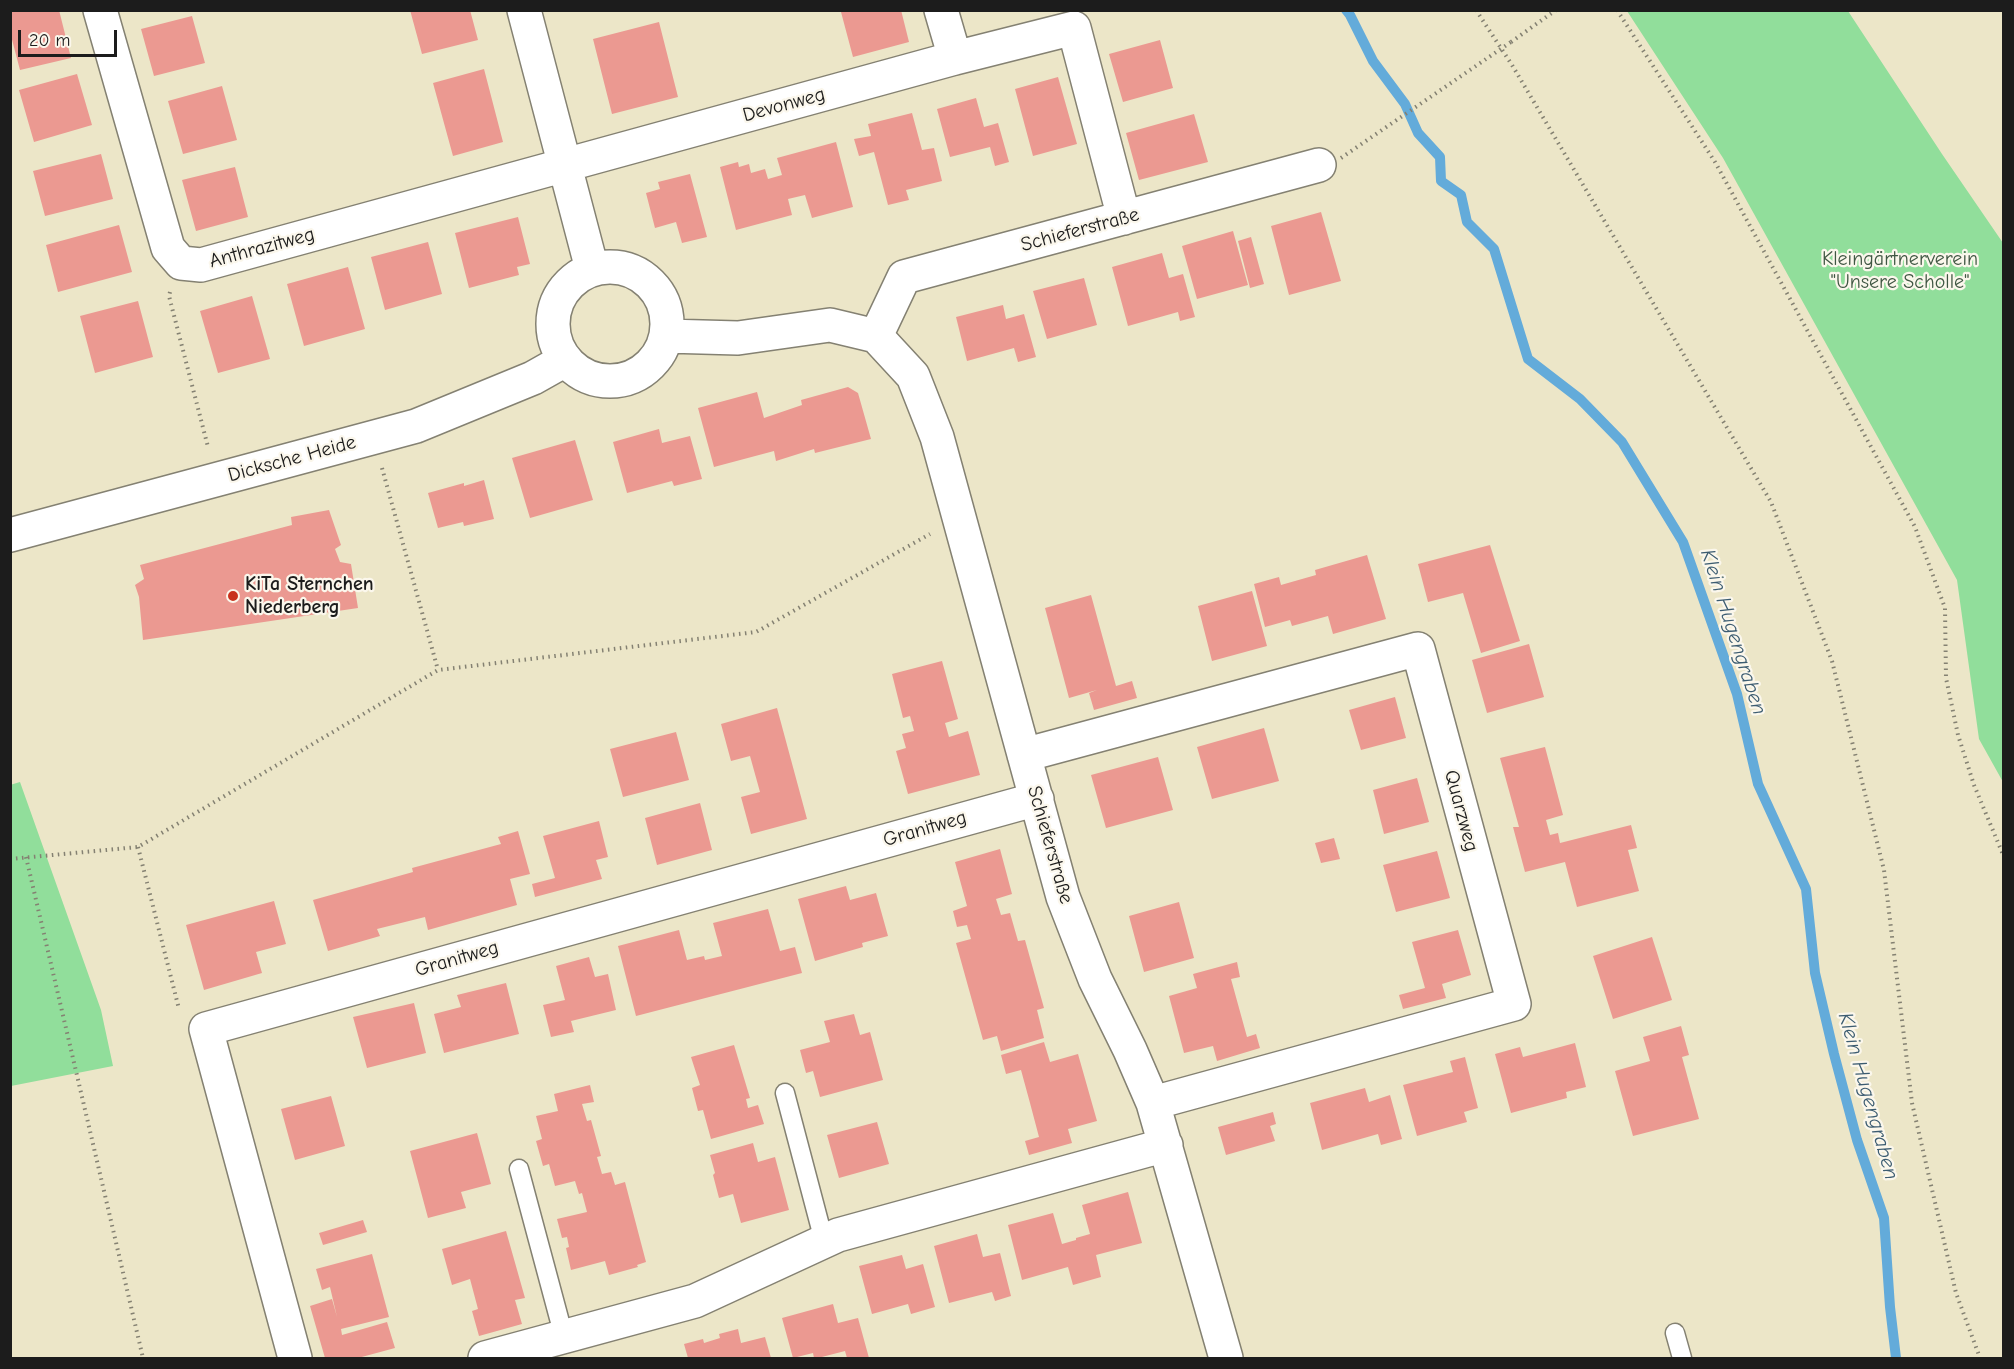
<!DOCTYPE html>
<html>
<head>
<meta charset="utf-8">
<style>
	body { margin:0 }
	#map { position:relative; width:2014px; height:1369px; overflow:hidden; background:#ece6c8; font-family:"Comic Neue",sans-serif }
	canvas { display:block }
	.frame { position:absolute; inset:0; border:12px solid #1c1c1c; pointer-events:none }
	.scale { position:absolute; left:18px; top:30px; width:99px; height:27px; box-sizing:border-box; border:3px solid #1c1c1c; border-top:0; padding-left:8px; font-size:18px; line-height:21px; white-space:nowrap; color:#1c1c1c; -webkit-text-stroke:4px #fbf7ec; paint-order:stroke }
</style>
</head>
<body>
<div id="map">
<canvas width="2014" height="1369"></canvas>
<div class="frame"></div>
<div class="scale">20 m</div>
</div>
<script>
const c = document.querySelector('canvas').getContext('2d');
c.lineJoin = 'round';
function fillPath(path, color) { c.fillStyle = color; c.fill(path, 'evenodd'); }
function stroke(path, color, width, dash) { c.strokeStyle = color; c.lineWidth = width; c.lineCap = dash ? 'butt' : 'round'; c.setLineDash(dash || []); c.stroke(path); }
function drawText(font, color, halo, rows, align = 'center') {
  c.font = font + ' "Comic Neue",sans-serif'; c.lineWidth = 4.5; c.setLineDash([]); c.textBaseline = 'middle'; c.strokeStyle = halo; c.fillStyle = color; for (const [text, x, y, turn = 0] of rows) {
    c.save(); c.translate(x, y); c.rotate((+turn || 0) * Math.PI / 180); c.textAlign = isNaN(turn) ? turn : align; if (halo) c.strokeText(text, 0, 0); c.fillText(text, 0, 0); c.restore();
  }
}
const green = new Path2D(`
	M 1627,11 L 1848,11 L 1942,154 L 2003,243 L 2003,782 L 1979,739 L 1957,580 L 1723,158 Z
	M 20,782 L 101,1010 L 113,1066 L 11,1086 L 10,785 Z`);
const stream = new Path2D(`
	M 1346,10 L 1350,15 L 1373,61 L 1405,104 L 1418,133 L 1440,157 L 1441,181 L 1461,195 L 1467,222 L 1494,249 L 1528,359 L 1580,399 L 1622,442 L 1683,542 L 1737,694 L 1758,784 L 1806,889 L 1815,973 L 1834,1054 L 1857,1140 L 1884,1218 L 1890,1307 L 1896,1358`);
const building = new Path2D(`
	M 10,10 L 59,10 L 71,58 L 20,70 L 10,32 Z
	M 410,10 L 470,10 L 478,40 L 422,54 Z
	M 847,10 L 901,10 L 909,42 L 853,57 L 841,12 Z
	M 192,16 L 205,63 L 154,76 L 141,29 Z
	M 659,22 L 678,97 L 612,114 L 593,39 Z
	M 1160,40 L 1173,88 L 1123,102 L 1109,54 Z
	M 484,69 L 503,142 L 453,156 L 433,83 Z
	M 77,74 L 92,125 L 34,142 L 19,90 Z
	M 1058,77 L 1077,144 L 1033,156 L 1015,89 Z
	M 222,86 L 237,140 L 183,154 L 168,101 Z
	M 976,98 L 984,127 L 998,123 L 1009,162 L 995,166 L 990,147 L 950,157 L 937,109 Z
	M 912,113 L 922,150 L 934,148 L 942,181 L 906,190 L 909,200 L 888,205 L 874,152 L 859,156 L 854,139 L 871,136 L 868,124 Z
	M 1194,114 L 1208,162 L 1139,180 L 1126,133 Z
	M 836,142 L 853,207 L 812,218 L 805,195 L 788,199 L 792,215 L 736,230 L 720,167 L 738,162 L 739,167 L 749,164 L 751,173 L 765,169 L 768,179 L 782,175 L 777,158 Z
	M 101,154 L 113,199 L 45,216 L 33,171 Z
	M 235,167 L 248,217 L 196,231 L 182,180 Z
	M 690,174 L 707,237 L 682,243 L 676,222 L 655,228 L 646,193 L 660,189 L 658,182 Z
	M 1321,212 L 1341,281 L 1289,295 L 1271,226 Z
	M 518,217 L 530,264 L 517,267 L 519,275 L 469,288 L 455,233 Z
	M 119,225 L 132,272 L 58,292 L 46,245 Z
	M 1233,231 L 1248,285 L 1197,299 L 1182,246 Z
	M 1251,237 L 1264,284 L 1250,288 L 1238,241 Z
	M 428,242 L 442,294 L 385,310 L 371,257 Z
	M 1162,253 L 1169,278 L 1183,274 L 1195,317 L 1180,321 L 1178,312 L 1128,326 L 1112,267 Z
	M 348,267 L 365,329 L 304,346 L 287,284 Z
	M 1084,278 L 1097,325 L 1047,339 L 1033,291 Z
	M 252,296 L 270,359 L 218,373 L 200,311 Z
	M 138,301 L 153,357 L 95,373 L 80,316 Z
	M 1003,305 L 1006,319 L 1024,314 L 1036,357 L 1018,362 L 1014,348 L 967,361 L 956,317 Z
	M 848,387 L 858,393 L 871,439 L 815,453 L 814,449 L 776,461 L 774,451 L 714,467 L 698,408 L 757,392 L 764,418 L 802,405 L 801,400 Z
	M 659,429 L 662,443 L 690,436 L 702,479 L 674,486 L 672,481 L 627,493 L 613,442 Z
	M 575,440 L 593,500 L 530,518 L 512,458 Z
	M 484,480 L 494,519 L 464,526 L 463,522 L 438,528 L 428,493 L 464,483 L 464,486 Z
	M 329,510 L 341,545 L 335,549 L 340,562 L 351,564 L 358,608 L 143,640 L 139,597 L 135,585 L 144,579 L 140,565 L 292,525 L 291,517 Z
	M 1490,545 L 1520,641 L 1481,653 L 1463,593 L 1428,602 L 1418,564 Z
	M 1367,555 L 1386,619 L 1333,634 L 1328,616 L 1292,626 L 1290,620 L 1265,627 L 1254,584 L 1279,577 L 1281,585 L 1316,575 L 1315,570 Z
	M 1252,591 L 1267,646 L 1212,661 L 1198,606 Z
	M 1091,595 L 1116,686 L 1132,681 L 1137,698 L 1094,710 L 1089,693 L 1097,690 L 1069,698 L 1045,608 Z
	M 1529,644 L 1544,697 L 1487,713 L 1472,660 Z
	M 942,661 L 958,719 L 945,723 L 949,737 L 968,731 L 980,775 L 908,794 L 896,751 L 906,748 L 902,734 L 914,731 L 910,716 L 903,718 L 892,674 Z
	M 1395,697 L 1406,738 L 1361,750 L 1349,710 Z
	M 777,708 L 807,819 L 751,834 L 741,797 L 760,792 L 750,756 L 731,761 L 721,724 Z
	M 1264,728 L 1279,781 L 1212,799 L 1197,747 Z
	M 676,732 L 689,780 L 623,797 L 610,749 Z
	M 1545,747 L 1563,815 L 1546,820 L 1550,835 L 1558,833 L 1560,843 L 1631,825 L 1637,848 L 1628,850 L 1639,891 L 1577,907 L 1565,862 L 1525,872 L 1513,827 L 1519,827 L 1500,758 Z
	M 1158,757 L 1173,810 L 1106,828 L 1091,775 Z
	M 1417,778 L 1429,822 L 1384,834 L 1373,790 Z
	M 700,803 L 712,850 L 657,865 L 645,818 Z
	M 599,821 L 608,857 L 596,860 L 602,879 L 535,897 L 532,884 L 555,878 L 543,836 Z
	M 518,831 L 530,874 L 510,879 L 517,905 L 428,930 L 425,917 L 377,929 L 380,936 L 328,951 L 313,900 L 413,872 L 412,868 L 501,844 L 498,837 Z
	M 1334,838 L 1340,859 L 1321,863 L 1315,843 Z
	M 1000,849 L 1012,894 L 996,899 L 1001,915 L 1010,913 L 1018,941 L 1025,940 L 1044,1008 L 1037,1010 L 1044,1038 L 1001,1051 L 997,1036 L 983,1040 L 956,943 L 971,939 L 967,925 L 957,927 L 953,911 L 967,906 L 955,862 Z
	M 1437,851 L 1450,898 L 1396,912 L 1383,865 Z
	M 846,886 L 850,900 L 876,893 L 888,936 L 862,943 L 863,947 L 815,961 L 798,899 Z
	M 274,901 L 286,944 L 256,952 L 262,973 L 204,990 L 186,925 Z
	M 1179,902 L 1194,958 L 1144,972 L 1129,916 Z
	M 768,909 L 780,951 L 795,947 L 802,973 L 636,1016 L 618,946 L 679,930 L 687,960 L 704,956 L 705,960 L 722,956 L 713,923 Z
	M 1458,930 L 1471,975 L 1442,984 L 1446,998 L 1403,1009 L 1399,995 L 1425,988 L 1412,942 Z
	M 1652,937 L 1672,1000 L 1613,1019 L 1593,956 Z
	M 589,957 L 595,977 L 608,974 L 616,1010 L 571,1021 L 574,1032 L 551,1037 L 543,1005 L 565,1000 L 556,966 Z
	M 1237,962 L 1240,977 L 1231,979 L 1247,1037 L 1256,1034 L 1260,1048 L 1217,1061 L 1213,1046 L 1184,1053 L 1169,996 L 1197,988 L 1193,974 Z
	M 506,983 L 519,1034 L 444,1053 L 434,1014 L 461,1007 L 457,995 Z
	M 414,1003 L 426,1053 L 367,1068 L 353,1017 Z
	M 854,1014 L 860,1035 L 870,1032 L 883,1080 L 820,1097 L 813,1071 L 806,1073 L 800,1050 L 830,1042 L 824,1021 Z
	M 1681,1026 L 1689,1055 L 1682,1057 L 1699,1119 L 1633,1136 L 1615,1071 L 1650,1061 L 1643,1037 Z
	M 1044,1042 L 1050,1062 L 1078,1054 L 1097,1121 L 1068,1129 L 1072,1143 L 1029,1155 L 1025,1141 L 1039,1137 L 1030,1103 L 1021,1070 L 1006,1074 L 1001,1055 Z
	M 1575,1043 L 1586,1087 L 1566,1092 L 1567,1098 L 1511,1113 L 1495,1054 L 1520,1047 L 1523,1057 Z
	M 734,1045 L 750,1098 L 746,1099 L 748,1108 L 758,1105 L 764,1124 L 711,1139 L 703,1110 L 698,1111 L 692,1088 L 700,1085 L 691,1057 Z
	M 1465,1057 L 1478,1108 L 1464,1112 L 1467,1122 L 1417,1136 L 1403,1085 L 1453,1072 L 1450,1061 Z
	M 590,1085 L 594,1102 L 582,1104 L 587,1121 L 591,1120 L 601,1156 L 597,1157 L 602,1174 L 611,1172 L 615,1185 L 625,1182 L 646,1262 L 637,1265 L 638,1267 L 609,1275 L 605,1261 L 571,1270 L 566,1248 L 569,1247 L 567,1237 L 562,1238 L 557,1219 L 587,1212 L 582,1193 L 579,1194 L 575,1181 L 555,1186 L 549,1164 L 543,1166 L 536,1141 L 542,1139 L 536,1116 L 558,1111 L 554,1094 Z
	M 1365,1088 L 1369,1102 L 1390,1095 L 1402,1139 L 1381,1145 L 1378,1134 L 1322,1150 L 1310,1103 Z
	M 331,1096 L 345,1146 L 295,1160 L 281,1109 Z
	M 1273,1112 L 1276,1124 L 1270,1126 L 1275,1141 L 1226,1155 L 1218,1127 Z
	M 877,1122 L 889,1164 L 839,1178 L 827,1135 Z
	M 477,1133 L 491,1184 L 461,1192 L 466,1208 L 428,1218 L 410,1151 Z
	M 753,1143 L 758,1162 L 775,1157 L 789,1210 L 741,1223 L 733,1194 L 719,1198 L 713,1175 L 715,1173 L 710,1155 Z
	M 1128,1192 L 1142,1243 L 1096,1255 L 1101,1277 L 1073,1285 L 1068,1267 L 1022,1280 L 1008,1225 L 1053,1213 L 1062,1244 L 1076,1240 L 1076,1238 L 1090,1234 L 1082,1205 Z
	M 363,1220 L 367,1232 L 323,1245 L 319,1233 Z
	M 506,1231 L 525,1298 L 515,1300 L 522,1324 L 479,1336 L 472,1311 L 478,1309 L 470,1279 L 452,1285 L 442,1249 Z
	M 977,1234 L 983,1257 L 1000,1253 L 1011,1296 L 995,1301 L 992,1292 L 949,1303 L 934,1246 Z
	M 372,1254 L 389,1317 L 341,1329 L 342,1335 L 387,1322 L 395,1348 L 358,1358 L 325,1358 L 310,1306 L 332,1299 L 337,1317 L 330,1287 L 322,1290 L 316,1269 Z
	M 902,1255 L 906,1269 L 923,1264 L 935,1307 L 911,1314 L 908,1304 L 872,1314 L 859,1266 Z
	M 833,1304 L 838,1323 L 858,1318 L 869,1358 L 847,1358 L 845,1351 L 818,1358 L 814,1358 L 813,1353 L 793,1358 L 782,1318 Z
	M 738,1329 L 741,1343 L 765,1337 L 771,1358 L 688,1358 L 684,1344 L 703,1339 L 704,1343 L 720,1338 L 719,1334 Z`);
const path = new Path2D(`
	M 1476,10 L 1512,65 L 1771,502 L 1832,661 L 1884,870 L 1912,1103 L 1956,1293 L 1980,1358
	M 1617,10 L 1715,162 L 1915,527 L 1945,608 L 1946,678 L 1958,735 L 1974,785 L 2004,857
	M 1511,42 L 1556,10
	M 170,292 L 169,296 L 208,447
	M 382,468 L 438,670
	M 138,847 L 179,1009
	M 26,857 L 143,1358
	M 10,859 L 138,847 L 438,670 L 756,632 L 930,534`);
const service = new Path2D(`
	M 785,1093 L 824,1241
	M 519,1169 L 564,1337
	M 1675,1333 L 1682,1358`);
const minor = new Path2D(`
	M 100,10 L 168,248 L 181,263 L 201,265 L 955,58 L 941,10
	M 524,10 L 592,269
	M 955,58 L 1074,28 L 1124,218
	M553 324a57 57 0 1 1 114 0a57 57 0 1 1-114 0Z
	M 666,336 L 738,338 L 830,325 L 876,336 L 913,376 L 937,437 L 1063,897 L 1095,979 L 1130,1050 L 1153,1103 L 1226,1358
	M 876,336 L 904,277 L 1319,165
	M 10,535 L 416,426 L 533,378 L 565,360
	M 1024,755 L 1418,649 L 1514,1004 L 1153,1103
	M 295,1358 L 206,1029 L 1037,799
	M 485,1358 L 695,1301 L 838,1235 L 1166,1145`);
const pathBridge = new Path2D(`
	M 1341,158 L 1511,42`);
const markers = [
	[233,596,6,"#c8321e"]
];
const streetNames = [
	["Devonweg",784,105,-15],
	["Schieferstraße",1080,230,-15],
	["Anthrazitweg",262,248,-15],
	["Dicksche Heide",292,459,-15],
	["Quarzweg",1461,811,75],
	["Granitweg",925,829,-16],
	["Schieferstraße",1050,845,74],
	["Granitweg",457,959,-16]
];
const parkNames = [
	["Kleingärtnerverein",1900,259],
	["\"Unsere Scholle\"",1900,282]
];
const poiNames = [
	["KiTa Sternchen",245,584],
	["Niederberg",245,607]
];
const waterNames = [
	["Klein Hugengraben",1733,632,72],
	["Klein Hugengraben",1868,1096,74]
];
fillPath(green, '#91de9b');
stroke(stream, '#63abda', 10);
fillPath(building, '#eb9991');
stroke(service, '#848172', 21);
stroke(minor, '#848172', 36);
stroke(path, '#848172', 4, [1.5, 4.5]);
stroke(service, '#fff', 18);
stroke(minor, '#fff', 33);
stroke(pathBridge, '#848172', 4, [1.5, 4.5]);
for (const [x, y, r, color] of markers) { const dot = new Path2D(); dot.arc(x, y, r, 0, 2 * Math.PI); c.fillStyle = color; c.fill(dot); stroke(dot, '#fbf7ec', 2); }
drawText('20px', '#1c1c1c', '#fbf7ec', streetNames);
drawText('20px', '#3f5642', '#fbf7ec', parkNames);
drawText('bold 20px', '#1c1c1c', '#fbf7ec', poiNames, 'left');
drawText('italic 21px', '#3c5c71', '#fbf7ec', waterNames);
</script>
</body>
</html>
